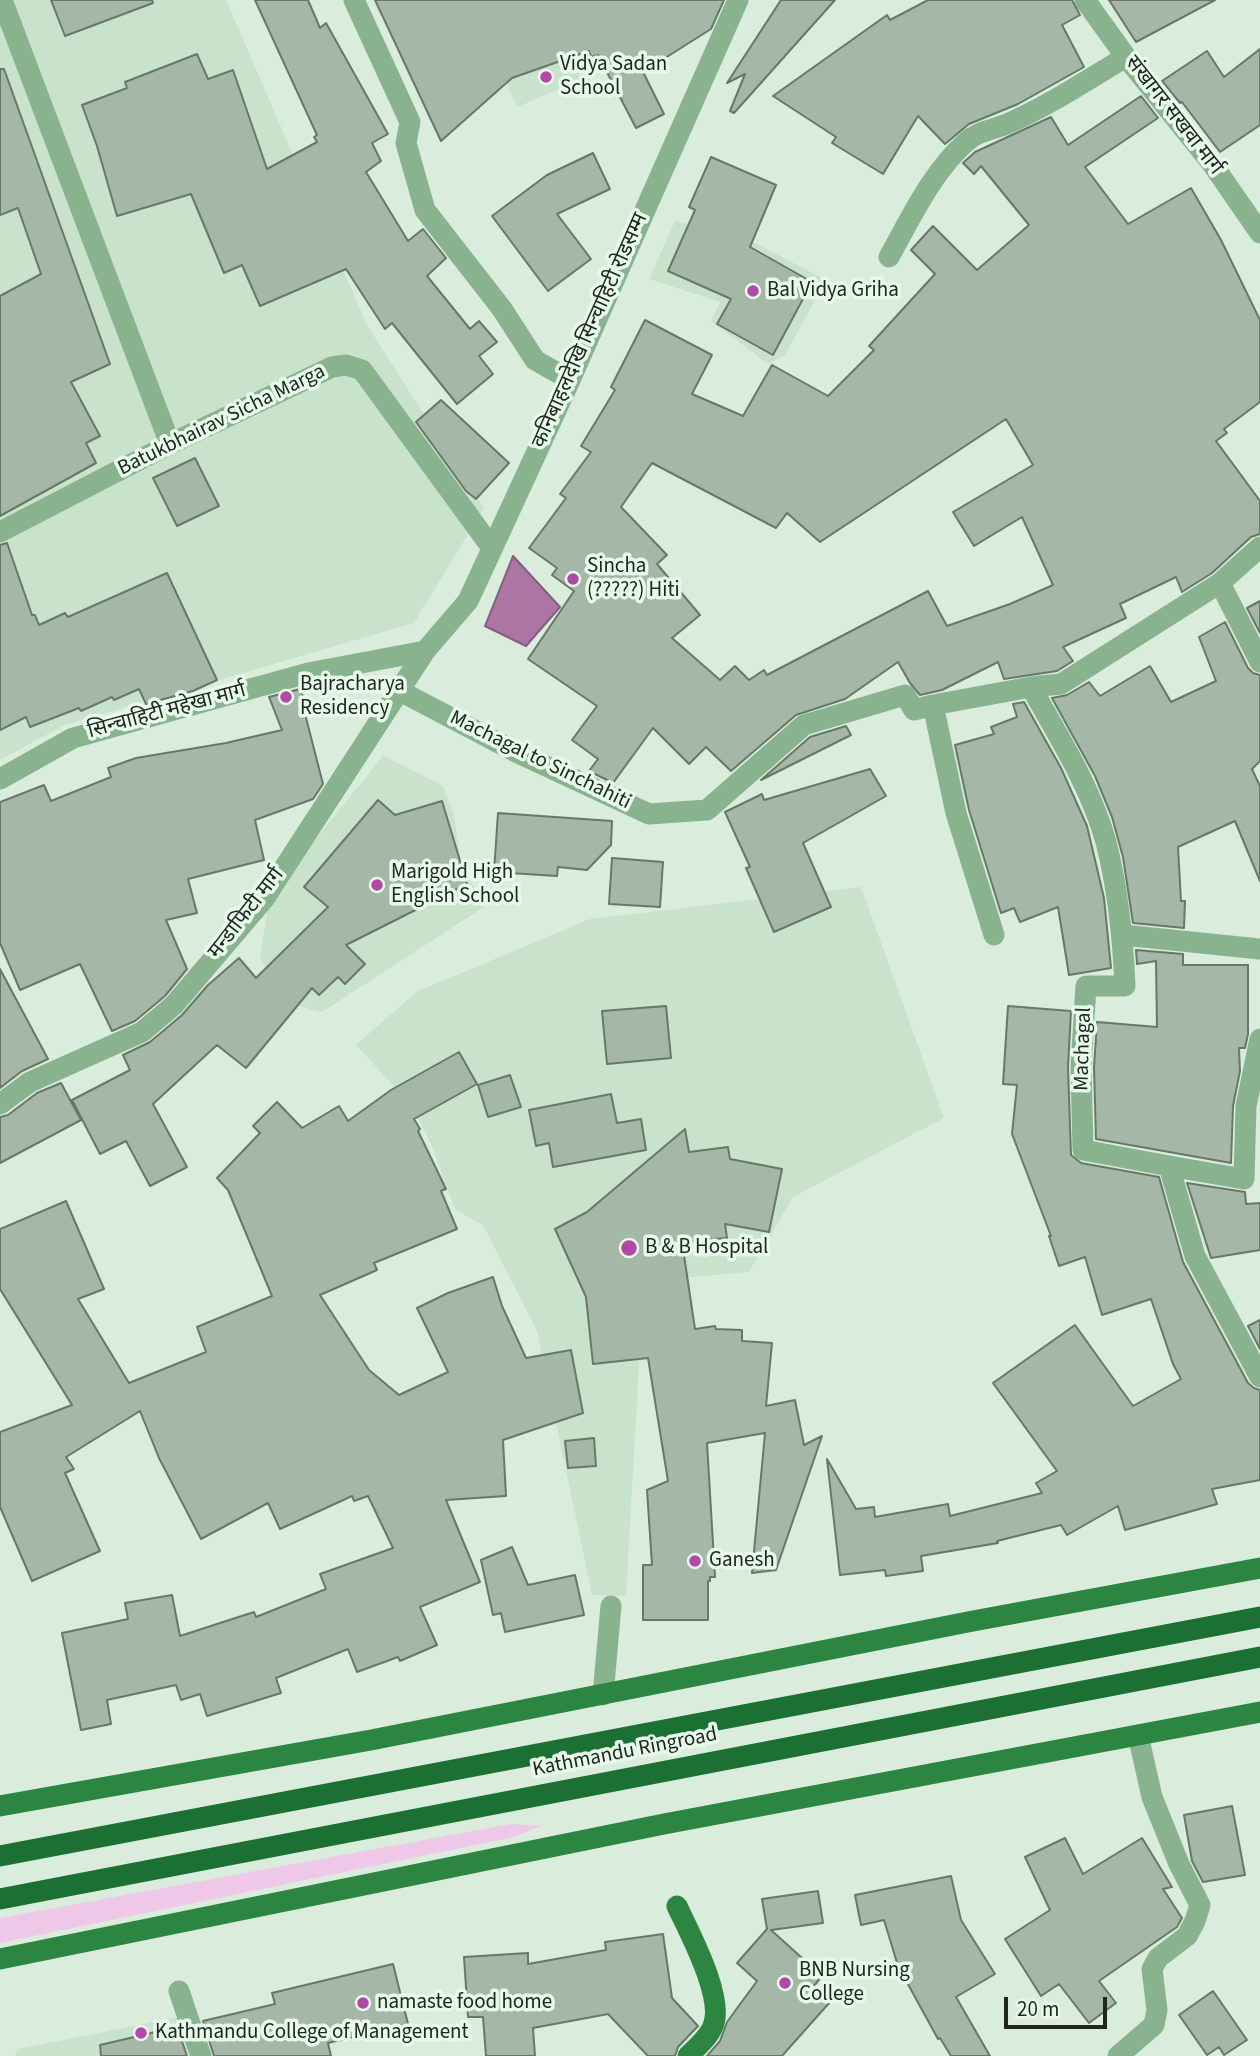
<!DOCTYPE html>
<html>
<head>
<meta charset="utf-8">
<style>
	body { margin:0 }
	#map { position:relative; width:1260px; height:2056px; overflow:hidden; background:#daeddc; font-family:"Source Sans 3",sans-serif }
	canvas { display:block }
	.scale { position:absolute; left:1004px; top:1997px; width:103px; height:32px; box-sizing:border-box; border:4px solid #202721; border-top:0; padding-left:9px; font-size:21px; line-height:24px; white-space:nowrap; color:#202721; -webkit-text-stroke:5px #e7fae9; paint-order:stroke }
</style>
</head>
<body>
<div id="map">
<canvas width="1260" height="2056"></canvas>
<div class="scale">20 m</div>
</div>
<script>
const c = document.querySelector('canvas').getContext('2d');
c.lineJoin = 'round';
function fillPath(path, color) { c.fillStyle = color; c.fill(path, 'evenodd'); }
function stroke(path, color, width, dash) { c.strokeStyle = color; c.lineWidth = width; c.lineCap = dash ? 'butt' : 'round'; c.setLineDash(dash || []); c.stroke(path); }
function drawText(font, color, halo, rows, align = 'center') {
  c.font = font + ' "Source Sans 3","Noto Sans Devanagari",sans-serif'; c.lineWidth = 7; c.setLineDash([]); c.textBaseline = 'middle'; c.strokeStyle = halo; c.fillStyle = color; for (const [text, x, y, turn = 0] of rows) {
    c.save(); c.translate(x, y); c.rotate((+turn || 0) * Math.PI / 180); c.textAlign = isNaN(turn) ? turn : align; if (halo) c.strokeText(text, 0, 0); c.fillText(text, 0, 0); c.restore();
  }
}
const built = new Path2D(`
	M 0,0 L 226,0 L 367,325 L 484,508 L 414,623 L 65,725 L 0,760 Z
	M 470,0 L 661,46 L 517,107 Z
	M 675,221 L 751,241 L 826,280 L 785,355 L 768,364 L 711,321 L 720,302 L 649,279 Z
	M 383,756 L 443,786 L 454,815 L 461,864 L 484,907 L 322,1012 L 294,1005 L 260,958 L 268,906 L 299,859 Z
	M 861,887 L 944,1118 L 793,1197 L 749,1272 L 636,1282 L 641,1330 L 626,1596 L 592,1595 L 537,1331 L 483,1225 L 455,1210 L 432,1146 L 412,1106 L 356,1045 L 416,992 L 590,919 Z
	M 179,2017 L 192,2056 L 15,2056 L 17,2049 Z`);
const green = new Path2D(`
	M 511,1824 L 541,1826 L 514,1837 L 0,1943 L 0,1918 Z`);
const water = new Path2D(`
	M 513,556 L 560,607 L 526,646 L 485,626 Z`);
const building = new Path2D(`
	M 51,0 L 152,0 L 153,3 L 65,36 Z
	M 255,0 L 308,0 L 320,28 L 326,23 L 388,134 L 372,143 L 381,161 L 366,172 L 408,241 L 423,229 L 446,258 L 427,276 L 470,329 L 479,321 L 497,342 L 479,356 L 493,374 L 457,404 L 392,323 L 385,329 L 346,269 L 260,306 L 242,265 L 224,273 L 191,194 L 117,216 L 97,146 L 82,105 L 127,88 L 125,82 L 197,54 L 208,79 L 233,70 L 267,169 L 317,142 L 314,137 L 317,135 Z
	M 375,0 L 724,0 L 711,29 L 643,72 L 664,114 L 636,128 L 598,55 L 591,57 L 589,51 L 512,78 L 441,141 Z
	M 781,0 L 835,0 L 734,113 L 730,111 L 745,74 L 727,83 Z
	M 928,0 L 1072,0 L 1080,15 L 1062,25 L 1084,67 L 1018,104 L 969,124 L 945,144 L 918,116 L 883,174 L 832,143 L 836,137 L 773,96 L 887,15 L 890,20 Z
	M 1109,0 L 1215,0 L 1136,42 Z
	M 1260,49 L 1260,125 L 1220,152 L 1182,102 L 1180,103 L 1162,81 L 1207,51 L 1224,77 Z
	M 0,69 L 4,69 L 110,364 L 71,382 L 100,436 L 86,443 L 96,463 L 0,516 L 0,296 L 41,274 L 18,208 L 0,215 Z
	M 1141,96 L 1158,118 L 1085,167 L 1128,224 L 1191,188 L 1221,240 L 1260,320 L 1260,402 L 1224,429 L 1227,433 L 1216,441 L 1260,501 L 1260,534 L 1251,537 L 1212,573 L 1182,592 L 1176,577 L 1120,604 L 1126,618 L 1063,647 L 1073,661 L 1057,671 L 1004,679 L 998,662 L 942,690 L 920,695 L 910,683 L 898,662 L 845,699 L 796,715 L 731,771 L 706,747 L 689,764 L 653,728 L 613,783 L 589,771 L 598,759 L 572,740 L 597,706 L 528,659 L 574,591 L 552,575 L 557,568 L 529,548 L 566,498 L 560,494 L 591,452 L 581,446 L 615,390 L 611,387 L 645,320 L 712,355 L 692,394 L 743,416 L 772,365 L 828,396 L 874,350 L 869,346 L 935,274 L 911,250 L 933,226 L 977,270 L 1029,225 L 981,166 L 974,174 L 963,163 L 975,152 L 1051,117 L 1068,145 ZM 1006,419 L 1033,465 L 953,512 L 974,546 L 1022,517 L 1053,585 L 1010,604 L 947,626 L 928,591 L 767,675 L 764,670 L 749,680 L 735,666 L 720,680 L 672,638 L 700,615 L 657,564 L 667,555 L 621,507 L 652,463 L 776,528 L 787,513 L 820,542 Z
	M 593,153 L 610,189 L 557,214 L 591,259 L 548,291 L 492,216 L 547,175 Z
	M 711,157 L 776,185 L 750,247 L 812,282 L 773,355 L 717,324 L 731,299 L 668,271 L 695,210 L 689,207 Z
	M 441,400 L 509,463 L 476,499 L 466,491 L 416,422 Z
	M 195,458 L 219,506 L 177,526 L 153,478 Z
	M 7,543 L 32,615 L 35,615 L 39,625 L 65,613 L 68,617 L 167,573 L 217,680 L 193,691 L 146,704 L 139,689 L 114,700 L 112,697 L 81,711 L 79,708 L 30,727 L 26,717 L 0,730 L 0,545 Z
	M 1260,601 L 1260,633 L 1247,608 Z
	M 1225,622 L 1248,668 L 1253,673 L 1260,675 L 1260,761 L 1252,769 L 1260,786 L 1260,881 L 1235,821 L 1178,847 L 1181,901 L 1185,901 L 1184,928 L 1133,923 L 1123,857 L 1112,817 L 1095,776 L 1052,698 L 1067,695 L 1089,682 L 1100,696 L 1150,666 L 1171,702 L 1216,681 L 1199,637 Z
	M 300,689 L 306,704 L 303,706 L 323,784 L 313,799 L 255,820 L 264,860 L 188,879 L 197,913 L 166,920 L 187,969 L 165,996 L 135,1021 L 112,1031 L 80,964 L 20,990 L 0,943 L 0,802 L 44,785 L 51,801 L 111,777 L 108,768 L 136,758 L 226,743 L 282,730 L 269,697 Z
	M 1024,702 L 1061,768 L 1087,826 L 1104,898 L 1111,968 L 1069,975 L 1058,907 L 1020,922 L 1014,908 L 1001,913 L 969,810 L 955,745 L 994,734 L 991,727 L 1017,717 L 1013,704 Z
	M 846,726 L 851,735 L 761,780 L 810,737 Z
	M 870,769 L 886,796 L 803,843 L 831,907 L 774,932 L 746,868 L 750,867 L 725,812 L 762,794 L 764,800 Z
	M 378,800 L 395,815 L 442,801 L 467,884 L 346,945 L 365,964 L 345,984 L 338,977 L 319,995 L 312,988 L 246,1068 L 217,1045 L 153,1104 L 187,1167 L 150,1186 L 126,1141 L 100,1154 L 72,1100 L 130,1070 L 123,1055 L 150,1042 L 182,1015 L 208,985 L 239,958 L 256,978 L 328,907 L 304,887 Z
	M 498,813 L 612,821 L 611,845 L 587,870 L 558,867 L 557,876 L 494,872 Z
	M 612,858 L 663,862 L 660,907 L 609,904 Z
	M 1136,950 L 1183,954 L 1183,965 L 1248,965 L 1248,1034 L 1245,1048 L 1239,1048 L 1240,1071 L 1233,1106 L 1231,1163 L 1096,1139 L 1094,1067 L 1097,1022 L 1157,1027 L 1156,961 L 1137,964 Z
	M 0,969 L 48,1059 L 22,1071 L 0,1088 Z
	M 666,1006 L 671,1058 L 607,1064 L 602,1011 Z
	M 1008,1006 L 1071,1011 L 1068,1067 L 1071,1155 L 1081,1163 L 1159,1177 L 1183,1262 L 1248,1383 L 1254,1388 L 1260,1390 L 1260,1480 L 1212,1489 L 1217,1504 L 1125,1530 L 1118,1506 L 1067,1535 L 1061,1525 L 997,1541 L 998,1543 L 921,1556 L 923,1571 L 886,1576 L 885,1570 L 840,1575 L 827,1459 L 856,1509 L 874,1507 L 875,1517 L 948,1504 L 950,1516 L 1042,1493 L 1036,1483 L 1057,1471 L 993,1383 L 1075,1325 L 1133,1406 L 1181,1379 L 1173,1364 L 1151,1299 L 1102,1315 L 1085,1257 L 1059,1266 L 1049,1236 L 1051,1236 L 1012,1134 L 1017,1085 L 1003,1084 Z
	M 459,1052 L 477,1084 L 414,1119 L 420,1129 L 418,1131 L 446,1189 L 441,1191 L 457,1229 L 374,1263 L 377,1270 L 320,1295 L 369,1370 L 399,1395 L 448,1372 L 417,1308 L 448,1293 L 493,1277 L 502,1306 L 526,1358 L 571,1350 L 583,1413 L 503,1440 L 506,1496 L 446,1500 L 480,1582 L 420,1607 L 437,1645 L 400,1661 L 398,1657 L 357,1672 L 348,1649 L 276,1678 L 281,1693 L 207,1716 L 200,1694 L 181,1700 L 176,1685 L 107,1700 L 111,1724 L 81,1730 L 62,1633 L 128,1619 L 125,1603 L 172,1595 L 180,1636 L 254,1612 L 256,1617 L 326,1589 L 320,1574 L 393,1548 L 368,1496 L 354,1501 L 352,1496 L 280,1529 L 268,1503 L 201,1539 L 159,1458 L 140,1411 L 66,1457 L 74,1469 L 65,1473 L 100,1551 L 32,1581 L 0,1507 L 0,1432 L 72,1405 L 0,1289 L 0,1229 L 66,1201 L 104,1289 L 78,1299 L 129,1383 L 206,1352 L 197,1327 L 272,1296 L 228,1190 L 217,1178 L 260,1133 L 253,1126 L 277,1102 L 302,1128 L 339,1106 L 348,1121 L 391,1090 Z
	M 510,1075 L 521,1107 L 488,1117 L 478,1085 Z
	M 61,1083 L 81,1120 L 0,1163 L 0,1117 L 8,1115 L 37,1093 Z
	M 611,1094 L 617,1123 L 641,1119 L 646,1150 L 553,1167 L 549,1143 L 536,1146 L 529,1110 Z
	M 685,1129 L 689,1152 L 728,1147 L 730,1159 L 782,1169 L 769,1232 L 725,1224 L 727,1238 L 682,1242 L 695,1329 L 715,1326 L 716,1329 L 742,1330 L 742,1341 L 772,1343 L 766,1406 L 795,1400 L 804,1445 L 822,1436 L 776,1570 L 752,1573 L 765,1433 L 707,1443 L 715,1577 L 710,1577 L 710,1581 L 708,1581 L 708,1620 L 643,1620 L 643,1565 L 652,1565 L 647,1490 L 668,1481 L 648,1358 L 593,1364 L 586,1297 L 555,1229 L 587,1212 Z
	M 1187,1183 L 1245,1192 L 1246,1204 L 1260,1203 L 1260,1250 L 1211,1258 Z
	M 1260,1320 L 1260,1349 L 1248,1326 Z
	M 594,1438 L 596,1466 L 568,1468 L 565,1441 Z
	M 512,1547 L 528,1585 L 575,1575 L 584,1615 L 505,1632 L 501,1613 L 493,1615 L 481,1560 Z
	M 1232,1806 L 1245,1875 L 1203,1882 L 1192,1861 L 1184,1815 Z
	M 1065,1838 L 1083,1874 L 1142,1838 L 1172,1887 L 1163,1889 L 1182,1918 L 1177,1927 L 1099,1981 L 1116,2003 L 1089,2023 L 1059,1984 L 1041,1996 L 1005,1939 L 1050,1910 L 1025,1857 Z
	M 951,1876 L 961,1920 L 995,1974 L 956,1997 L 990,2056 L 951,2056 L 940,2038 L 938,2039 L 898,1966 L 884,1920 L 861,1925 L 855,1895 Z
	M 818,1891 L 823,1923 L 771,1930 L 822,1976 L 813,1987 L 830,2002 L 782,2056 L 707,2056 L 720,2041 L 727,2022 L 757,1981 L 737,1963 L 767,1929 L 762,1899 Z
	M 663,1934 L 672,1998 L 698,2026 L 678,2047 L 675,2056 L 648,2056 L 608,2014 L 533,2028 L 535,2056 L 486,2056 L 483,2017 L 468,2017 L 464,1957 L 528,1953 L 528,1964 L 606,1950 L 605,1942 Z
	M 393,1964 L 408,2024 L 328,2043 L 331,2056 L 214,2056 L 203,2021 L 275,2004 L 272,1993 Z
	M 1213,1991 L 1247,2040 L 1224,2055 L 1219,2047 L 1207,2055 L 1179,2015 Z
	M 177,2027 L 187,2056 L 101,2056 L 100,2045 Z`);
const minor = new Path2D(`
	M 2,0 L 170,444
	M 354,0 L 410,122 L 406,143 L 425,210 L 502,309 L 535,360 L 570,380
	M 1085,0 L 1126,57 L 1213,165 L 1260,233
	M 889,257 C 911,218 932,172 966,142 C 979,130 994,130 1009,123 C 1050,105 1087,80 1126,57
	M 0,532 L 170,444 L 332,367 L 346,365 L 362,370 L 492,548
	M 1220,583 L 1260,662
	M 1031,687 C 1058,736 1091,787 1106,842 C 1118,889 1123,938 1125,986 L 1086,986 L 1081,1067 L 1083,1150 L 1169,1166 L 1195,1256 L 1260,1377
	M 400,691 L 516,752 L 649,814 L 707,810 L 804,725 L 905,695 L 914,710 L 933,705
	M 0,779 L 73,738 L 308,673 L 425,651
	M 994,935 L 956,813 L 933,705 L 1031,687 L 1061,684 L 1220,583 L 1260,547
	M 1123,935 L 1260,949
	M 0,1104 L 30,1082 L 142,1032 L 174,1005 L 264,899 L 425,651 L 468,601 L 570,380 L 738,0
	M 1169,1166 L 1244,1179 L 1246,1106 L 1260,1039
	M 603,1695 L 611,1606
	M 179,1991 L 201,2056
	M 1118,2056 L 1154,2025 L 1157,2010 L 1152,1969 L 1158,1958 L 1187,1936 L 1195,1921 L 1200,1905 L 1179,1864 L 1152,1797 L 1138,1735`);
const major = new Path2D(`
	M 0,1806 L 371,1740 L 973,1621 L 1260,1568
	M 677,1906 C 689,1932 725,1998 713,2026 C 709,2037 696,2048 688,2056
	M 0,1959 L 664,1824 L 1260,1712`);
const highway = new Path2D(`
	M 0,1856 L 1260,1617
	M 0,1899 L 1260,1657`);
const markers = [
	[546,77,7,"#b448a8"],
	[753,291,7,"#b448a8"],
	[573,579,7,"#b448a8"],
	[286,697,7,"#b448a8"],
	[377,885,7,"#b448a8"],
	[629,1248,9,"#b448a8"],
	[695,1561,7,"#b448a8"],
	[785,1983,7,"#b448a8"],
	[363,2003,7,"#b448a8"],
	[141,2033,7,"#b448a8"]
];
const poiNames = [
	["Vidya Sadan",560,65],
	["School",560,89],
	["Bal Vidya Griha",767,291],
	["Sincha",587,567],
	["(?????) Hiti",587,591],
	["Bajracharya",300,685],
	["Residency",300,709],
	["Marigold High",391,873],
	["English School",391,897],
	["B & B Hospital",645,1248],
	["Ganesh",709,1561],
	["BNB Nursing",799,1971],
	["College",799,1995],
	["namaste food home",377,2003],
	["Kathmandu College of Management",155,2033]
];
const streetNames = [
	["संखागर सखवा मार्ग",1173,116,52],
	["कनिबाहलदेखि सिन्चाहिटी रोडसम्म",591,331,-66],
	["Batukbhairav Sicha Marga",222,421,-26],
	["सिन्चाहिटी महेखा मार्ग",167,712,-15],
	["Machagal to Sinchahiti",540,761,26],
	["मन्डाफिटी मार्ग",247,914,-52],
	["Machagal",1084,1049,-88],
	["Kathmandu Ringroad",625,1753,-11]
];
fillPath(built, '#c9e2cc');
fillPath(green, '#efc7e8');
fillPath(water, '#ac75a4');
stroke(water, '#825e7d', 2);
fillPath(building, '#a5b7a7');
stroke(building, '#677869', 2);
stroke(minor, '#89b38e', 21);
stroke(major, '#2d8542', 21);
stroke(highway, '#1c7033', 21);
for (const [x, y, r, color] of markers) { const dot = new Path2D(); dot.arc(x, y, r, 0, 2 * Math.PI); c.fillStyle = color; c.fill(dot); stroke(dot, '#e7fae9', 2.5); }
drawText('21px', '#202721', '#e7fae9', poiNames, 'left');
drawText('21px', '#202721', '#e7fae9', streetNames);
</script>
</body>
</html>
